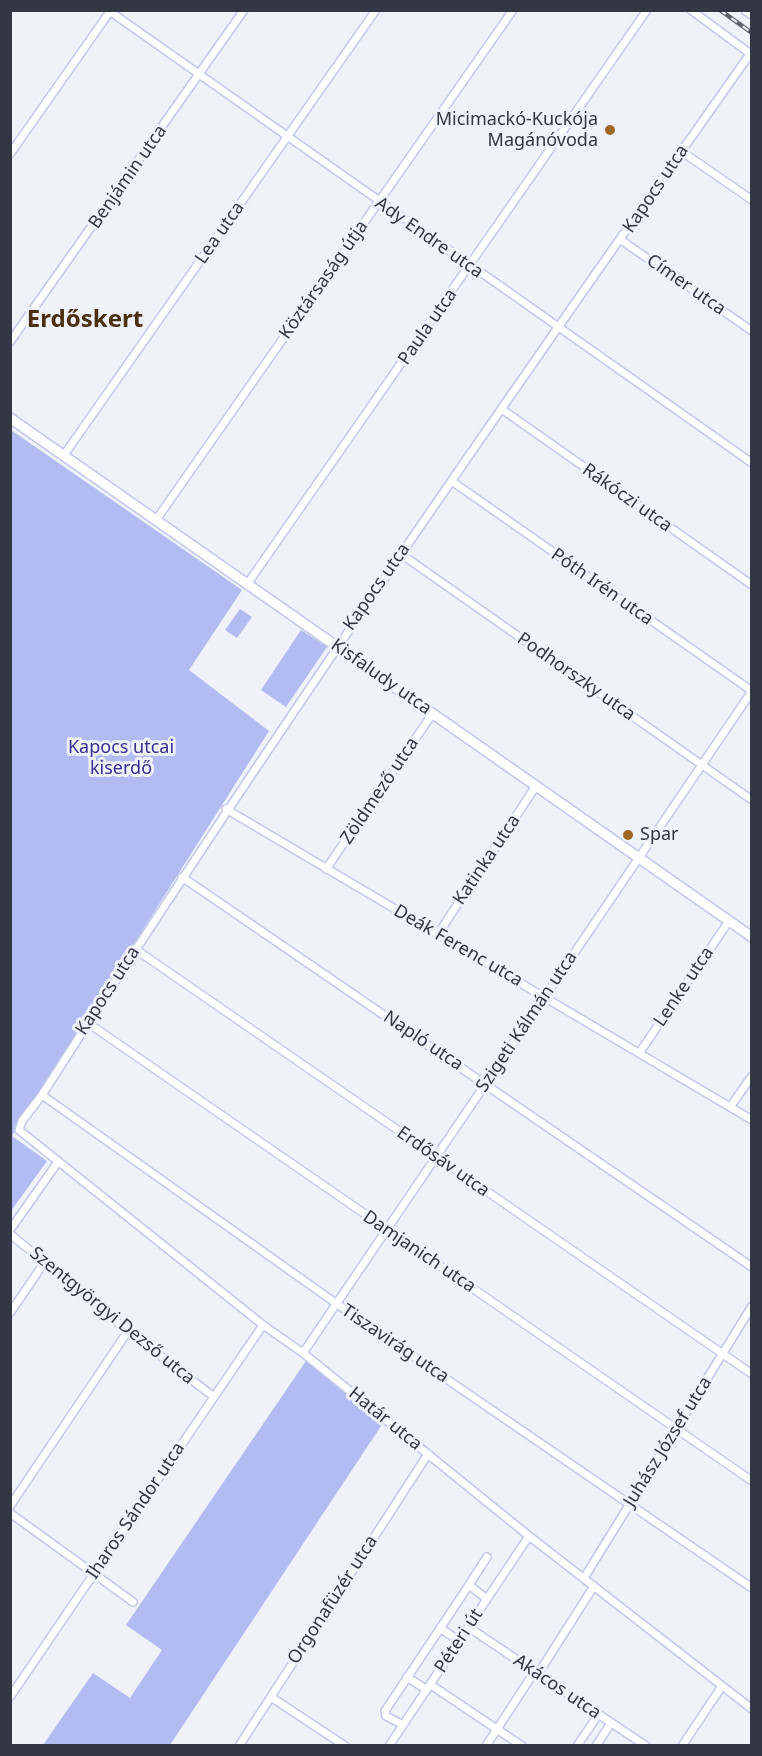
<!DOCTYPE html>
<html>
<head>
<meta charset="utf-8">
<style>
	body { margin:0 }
	#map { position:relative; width:762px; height:1756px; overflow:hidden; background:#f0f2f9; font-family:"Noto Sans",sans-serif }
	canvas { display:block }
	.frame { position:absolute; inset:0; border:12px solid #333643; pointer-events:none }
</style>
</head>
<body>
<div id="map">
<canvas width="762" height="1756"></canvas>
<div class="frame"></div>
</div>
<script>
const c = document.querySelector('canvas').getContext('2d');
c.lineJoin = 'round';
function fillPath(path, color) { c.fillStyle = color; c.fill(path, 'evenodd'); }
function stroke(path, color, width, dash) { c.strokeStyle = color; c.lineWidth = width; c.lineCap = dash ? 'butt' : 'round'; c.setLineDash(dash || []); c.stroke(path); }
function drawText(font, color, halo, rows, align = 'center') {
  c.font = font + ' "Noto Sans",sans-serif'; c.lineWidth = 6; c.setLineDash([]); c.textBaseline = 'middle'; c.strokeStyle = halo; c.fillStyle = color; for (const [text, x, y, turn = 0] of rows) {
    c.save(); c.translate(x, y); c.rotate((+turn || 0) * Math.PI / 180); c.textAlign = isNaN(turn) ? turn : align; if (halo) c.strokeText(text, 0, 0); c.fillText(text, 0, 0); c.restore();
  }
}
const green = new Path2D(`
	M 11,430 L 242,590 L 189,670 L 269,731 L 12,1136 L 47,1161 L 11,1211 Z
	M 240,609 L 252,617 L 237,638 L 225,630 Z
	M 301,630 L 327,647 L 286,707 L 261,690 Z
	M 306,1361 L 383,1423 L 170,1745 L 43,1745 L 93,1673 L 130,1698 L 162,1650 L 126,1625 Z`);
const street = new Path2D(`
	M 108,10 L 752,463
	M 691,10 L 752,55
	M 750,54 C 508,397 268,741 42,1095 L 22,1121 L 19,1130 L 263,1325 L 303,1353 L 529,1536 L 752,1709
	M 681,151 L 752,200
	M 10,154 L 111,10
	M 621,240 L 752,331
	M 10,342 L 244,10
	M 503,410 L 752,585
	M 64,455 L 376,10
	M 453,482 L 752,691
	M 156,520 L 513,10
	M 401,554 L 752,800
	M 248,583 L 647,10
	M 226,809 L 752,1120
	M 326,869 L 433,713
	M 182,877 L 752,1267
	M 438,934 L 536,786
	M 135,949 L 752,1374
	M 88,1023 L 752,1481
	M 640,1052 L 729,921
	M 42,1095 L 337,1304 L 752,1588
	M 730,1107 L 752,1076
	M 10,1230 L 58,1162
	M 10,1234 L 128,1331 L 214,1397
	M 10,1313 L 44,1263
	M 303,1353 L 752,691
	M 10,1506 L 128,1331
	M 10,1513 L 133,1602
	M 584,1578 L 752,1306
	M 487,1599 L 469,1585 L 487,1557
	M 468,1627 L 646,1746
	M 440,1628 L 459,1641
	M 538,1674 L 594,1586
	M 407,1677 L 427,1690
	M 431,1685 L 522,1746
	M 10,1697 L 263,1325
	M 271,1697 L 345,1746
	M 403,1725 L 386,1716 L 385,1711 L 469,1585
	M 239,1746 L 428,1454
	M 389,1746 L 529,1536
	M 486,1746 L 535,1671
	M 577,1746 L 598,1715
	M 596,1746 L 611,1723
	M 682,1746 L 722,1686`);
const secondary = new Path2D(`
	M 746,10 L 752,14
	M 10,418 L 752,937`);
const rail = new Path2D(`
	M 720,10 L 752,33`);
const markers = [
	[610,130,6,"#9f6723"],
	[628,835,6,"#9f6723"]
];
const poiNames = [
	["Micimackó-Kuckója",598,120],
	["Magánóvoda",598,141],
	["Spar",640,835,"left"]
];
const streetNames = [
	["Benjámin utca",128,177,-55],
	["Kapocs utca",656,189,-56],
	["Lea utca",220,233,-55],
	["Ady Endre utca",429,238,35],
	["Köztársaság útja",324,280,-55],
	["Címer utca",686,285,35],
	["Paula utca",428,327,-55],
	["Rákóczi utca",627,498,35],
	["Kapocs utca",377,587,-55],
	["Póth Irén utca",602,587,35],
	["Kisfaludy utca",381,677,35],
	["Podhorszky utca",576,677,35],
	["Zöldmező utca",380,791,-56],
	["Katinka utca",487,860,-56],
	["Deák Ferenc utca",458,946,30],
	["Lenke utca",684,987,-56],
	["Kapocs utca",108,991,-57],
	["Szigeti Kálmán utca",527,1022,-56],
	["Napló utca",423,1041,34],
	["Erdősáv utca",443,1162,35],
	["Damjanich utca",419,1252,34],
	["Szentgyörgyi Dezső utca",112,1316,39],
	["Tiszavirág utca",395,1344,34],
	["Határ utca",385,1419,39],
	["Juhász József utca",668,1442,-58],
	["Iharos Sándor utca",136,1511,-56],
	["Orgonafüzér utca",333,1600,-57],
	["Péteri út",459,1641,-57],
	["Akácos utca",557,1687,34]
];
const parkNames = [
	["Kapocs utcai",121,748],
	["kiserdő",121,769]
];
const districtNames = [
	["Erdőskert",85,320]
];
fillPath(green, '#b2bbf2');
stroke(street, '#c1c8e9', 10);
stroke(secondary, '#c1c8e9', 12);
stroke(street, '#fff', 7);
stroke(secondary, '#fff', 9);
stroke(rail, '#5e616c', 4.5);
stroke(rail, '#f0f2f9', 2, [7]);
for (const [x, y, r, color] of markers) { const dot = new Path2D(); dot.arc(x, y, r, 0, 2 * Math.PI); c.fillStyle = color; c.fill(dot); stroke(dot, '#f0f2f9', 2); }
drawText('18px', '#333643', '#f0f2f9', poiNames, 'right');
drawText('18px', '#333643', '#f0f2f9', streetNames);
drawText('18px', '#333092', '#f0f2f9', parkNames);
drawText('bold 24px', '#4a2f10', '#f0f2f9', districtNames);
</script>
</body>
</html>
